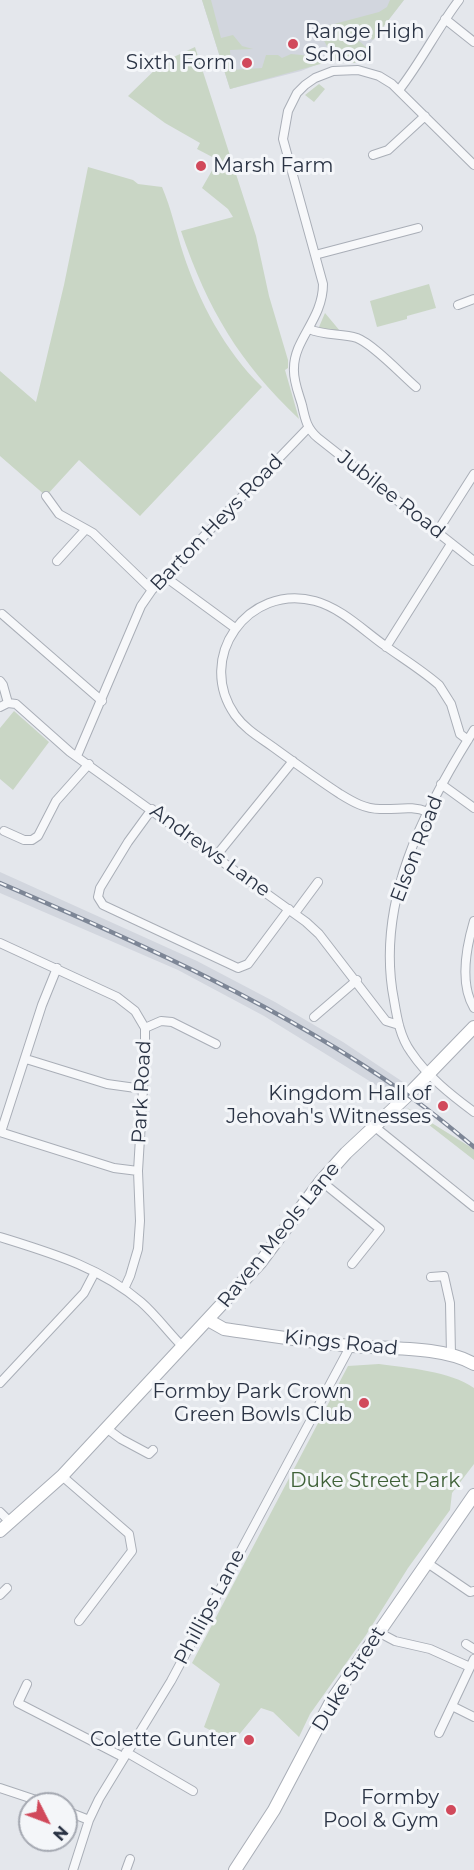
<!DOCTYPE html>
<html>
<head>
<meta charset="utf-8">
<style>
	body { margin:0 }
	#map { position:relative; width:474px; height:1870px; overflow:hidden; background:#e4e7ec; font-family:Montserrat,sans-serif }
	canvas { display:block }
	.north { position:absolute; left:18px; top:1792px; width:60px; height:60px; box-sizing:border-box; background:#f4f6f9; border:2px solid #a4a8b1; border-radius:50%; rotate:132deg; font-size:16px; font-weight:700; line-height:24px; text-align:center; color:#2b3445 }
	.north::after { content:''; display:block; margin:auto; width:21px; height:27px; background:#d1495b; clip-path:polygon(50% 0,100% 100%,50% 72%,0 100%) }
</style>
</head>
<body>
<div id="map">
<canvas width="474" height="1870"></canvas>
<div class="north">N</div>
</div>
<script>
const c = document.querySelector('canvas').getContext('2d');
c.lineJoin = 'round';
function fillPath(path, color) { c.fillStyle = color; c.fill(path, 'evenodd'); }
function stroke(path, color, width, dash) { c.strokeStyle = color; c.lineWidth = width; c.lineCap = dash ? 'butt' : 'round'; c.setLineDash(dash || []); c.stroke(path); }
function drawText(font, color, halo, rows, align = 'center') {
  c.font = font + ' Montserrat,sans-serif'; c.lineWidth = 6; c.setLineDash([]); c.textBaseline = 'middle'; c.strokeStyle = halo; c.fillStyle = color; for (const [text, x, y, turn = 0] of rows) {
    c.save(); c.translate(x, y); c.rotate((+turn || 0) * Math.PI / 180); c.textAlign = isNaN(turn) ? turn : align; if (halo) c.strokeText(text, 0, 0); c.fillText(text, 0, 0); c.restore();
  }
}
const built = new Path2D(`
	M 202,0 L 404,0 L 355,63 L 339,63 L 336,61 L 321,63 L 301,71 L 230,89 Z
	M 0,872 L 197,961 L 275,1002 L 343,1042 L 409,1086 L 397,1098 L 264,1016 L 178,970 L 0,893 Z`);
const green = new Path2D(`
	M 202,0 L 211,0 L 221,38 L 233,35 L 242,46 L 253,49 L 230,50 L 231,70 L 262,68 L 266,55 L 278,55 L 282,58 L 291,54 L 322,57 L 324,63 L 230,89 Z
	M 390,0 L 404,0 L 373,40 L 364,34 L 358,40 L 367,48 L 355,63 L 337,62 C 331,52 322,40 319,28 L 379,12 L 387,7 Z
	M 195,47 L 256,236 L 269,296 L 288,360 L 288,368 L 285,370 L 299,419 C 239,362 208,310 181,231 L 233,217 L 228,209 L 202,188 L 218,160 L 197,149 L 200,143 L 165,123 L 128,96 L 163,62 Z
	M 319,84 L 325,89 L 314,102 L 305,95 Z
	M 88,167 L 133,180 L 138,184 L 162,187 C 171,208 176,231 183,253 C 199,302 225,351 262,387 L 140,516 L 79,460 L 46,496 L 0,456 L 0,371 L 36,402 L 64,285 Z
	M 429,284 L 436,308 L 407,316 L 407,319 L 377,327 L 370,301 Z
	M 325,313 L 340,331 L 340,332 L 322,330 L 319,327 Z
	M 14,711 L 49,742 L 13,790 L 0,779 L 0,728 Z
	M 406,1107 L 472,1148 L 474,1150 L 474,1160 Z
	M 379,1364 C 408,1368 450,1371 474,1388 L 474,1464 L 452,1493 L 450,1510 L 408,1568 L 366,1635 L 310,1714 L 299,1737 L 273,1712 L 261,1708 L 233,1742 L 204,1727 L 220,1684 L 192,1663 L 348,1366 Z`);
const street = new Path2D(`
	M 445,19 L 474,42
	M 399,90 C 421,62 437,29 459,0
	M 373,155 L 388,150 L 425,116
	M 474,165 L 392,84 L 379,76 L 358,70 L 333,71 L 315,78 L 305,85 L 297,93 L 288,111 L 283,139 L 323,284 C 323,319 294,339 294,368 C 293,381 299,394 302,405 C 305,419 307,429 318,438 L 474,561
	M 315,255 L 418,228
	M 458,305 L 474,299
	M 309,329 C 325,336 341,333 357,338 C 373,344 402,375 416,387
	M 46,496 L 59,514 L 86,529
	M 437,532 L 474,474
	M 57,561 L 86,529 L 93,533 L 152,590
	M 164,576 L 235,628
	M 2,614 L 102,701
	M 386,647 L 451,544
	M 0,681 L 3,685 L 8,703
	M 0,707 L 8,703 L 16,704 L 70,752 L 306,922 L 319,934 L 386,1021 L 399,1025
	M 474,730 C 423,811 375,903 394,1000 C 397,1018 400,1037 411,1052 C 427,1076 451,1095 474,1112
	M 77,756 L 141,606 L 152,590 L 308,428
	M 441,784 L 474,808
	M 152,809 L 128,842 L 100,888 L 98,897 L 103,905 L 238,968 L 248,964 L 289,909
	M 428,812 C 410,805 399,810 380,809 C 365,809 353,802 340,794 C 317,779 295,763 273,747 C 259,737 245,729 235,715 C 195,658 248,583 315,601 C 341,608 363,630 384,645 C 402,658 422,670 439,685 L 451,704 L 460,734 L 468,740
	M 4,831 L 24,840 L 32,840 L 38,836 L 56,801 L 89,764
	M 216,856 L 293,761
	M 295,913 L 318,882
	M 474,921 C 466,948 459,983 474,1008
	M 0,943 L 117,997 L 135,1011 L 145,1028 L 145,1056 L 138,1171 L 140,1221 L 138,1249 L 130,1276 L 124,1289
	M 314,1017 L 357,980
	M 145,1028 L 161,1021 L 172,1022 L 216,1044
	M 26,1059 L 107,1084 L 143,1089
	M 375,1127 L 474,1207
	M 0,1132 L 114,1168 L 138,1171
	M 1,1132 L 42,1005 L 57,968
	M 321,1181 L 380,1229 L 352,1264
	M 0,1237 C 51,1253 100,1267 141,1302 C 156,1315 168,1332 182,1346
	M 431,1277 L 444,1276 L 450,1303 L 451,1355
	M 0,1383 L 84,1293 L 95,1272
	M 106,1428 L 121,1439 L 149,1454 L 153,1450
	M 62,1476 L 129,1534 L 132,1551 L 79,1621
	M 0,1512 L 10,1522
	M 426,1562 L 470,1592 L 474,1591
	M 0,1595 L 7,1588
	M 378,1632 L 395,1641 L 430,1649 L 470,1667
	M 466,1644 L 474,1649
	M 27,1684 L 18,1703 L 123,1757
	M 452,1706 L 474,1717
	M 439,1733 L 474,1659
	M 126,1752 L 193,1791
	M 0,1788 L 48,1804
	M 66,1811 L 89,1820
	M 73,1870 L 89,1820 L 99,1799 L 171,1681 L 351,1345
	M 126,1870 L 130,1859`);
const secondary = new Path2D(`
	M 208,1320 L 224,1329 C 266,1335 309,1342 352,1346 C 388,1349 443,1346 474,1364
	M 0,1531 L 62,1476 L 260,1263 L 321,1181 L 346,1153 L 408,1095 L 474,1027
	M 235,1870 L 274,1810 L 332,1700 L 474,1495`);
const rail = new Path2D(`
	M 0,883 C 140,943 281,1006 406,1094 C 430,1110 452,1129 474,1147`);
const markers = [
	[293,44,6,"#d1495b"],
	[247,63,6,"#d1495b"],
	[201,166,6,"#d1495b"],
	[443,1106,6,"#d1495b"],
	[364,1403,6,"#d1495b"],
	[249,1740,6,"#d1495b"],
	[451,1810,6,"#d1495b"]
];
const poiNames = [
	["Range High",305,32,"left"],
	["School",305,55,"left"],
	["Sixth Form",235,63],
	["Marsh Farm",213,166,"left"],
	["Kingdom Hall of",431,1094],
	["Jehovah's Witnesses",431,1117],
	["Formby Park Crown",352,1392],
	["Green Bowls Club",352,1415],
	["Colette Gunter",237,1740],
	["Formby",439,1798],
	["Pool & Gym",439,1821]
];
const streetNames = [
	["Jubilee Road",391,495,38],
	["Barton Heys Road",217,523,-46],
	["Elson Road",417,849,-69],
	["Andrews Lane",210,851,36],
	["Park Road",142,1092,-87],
	["Raven Meols Lane",279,1235,-51],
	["Kings Road",341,1343,6],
	["Phillips Lane",210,1607,-62],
	["Duke Street",349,1679,-58]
];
const parkNames = [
	["Duke Street Park",375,1481]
];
fillPath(built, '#d2d6de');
fillPath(green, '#c9d6c5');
stroke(street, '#a9aeb7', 10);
stroke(secondary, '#a9aeb7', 14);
stroke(street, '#f7f8fa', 8);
stroke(secondary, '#fff', 12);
stroke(rail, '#7d8696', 4.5);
stroke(rail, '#f4f6f9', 2, [7]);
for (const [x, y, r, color] of markers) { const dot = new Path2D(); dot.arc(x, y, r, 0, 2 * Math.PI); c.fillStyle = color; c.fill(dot); stroke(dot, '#f4f6f9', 2); }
drawText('20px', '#2b3445', '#f4f6f9', poiNames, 'right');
drawText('20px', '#2b3445', '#f4f6f9', streetNames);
drawText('20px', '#3f6138', '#f4f6f9', parkNames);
</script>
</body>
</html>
